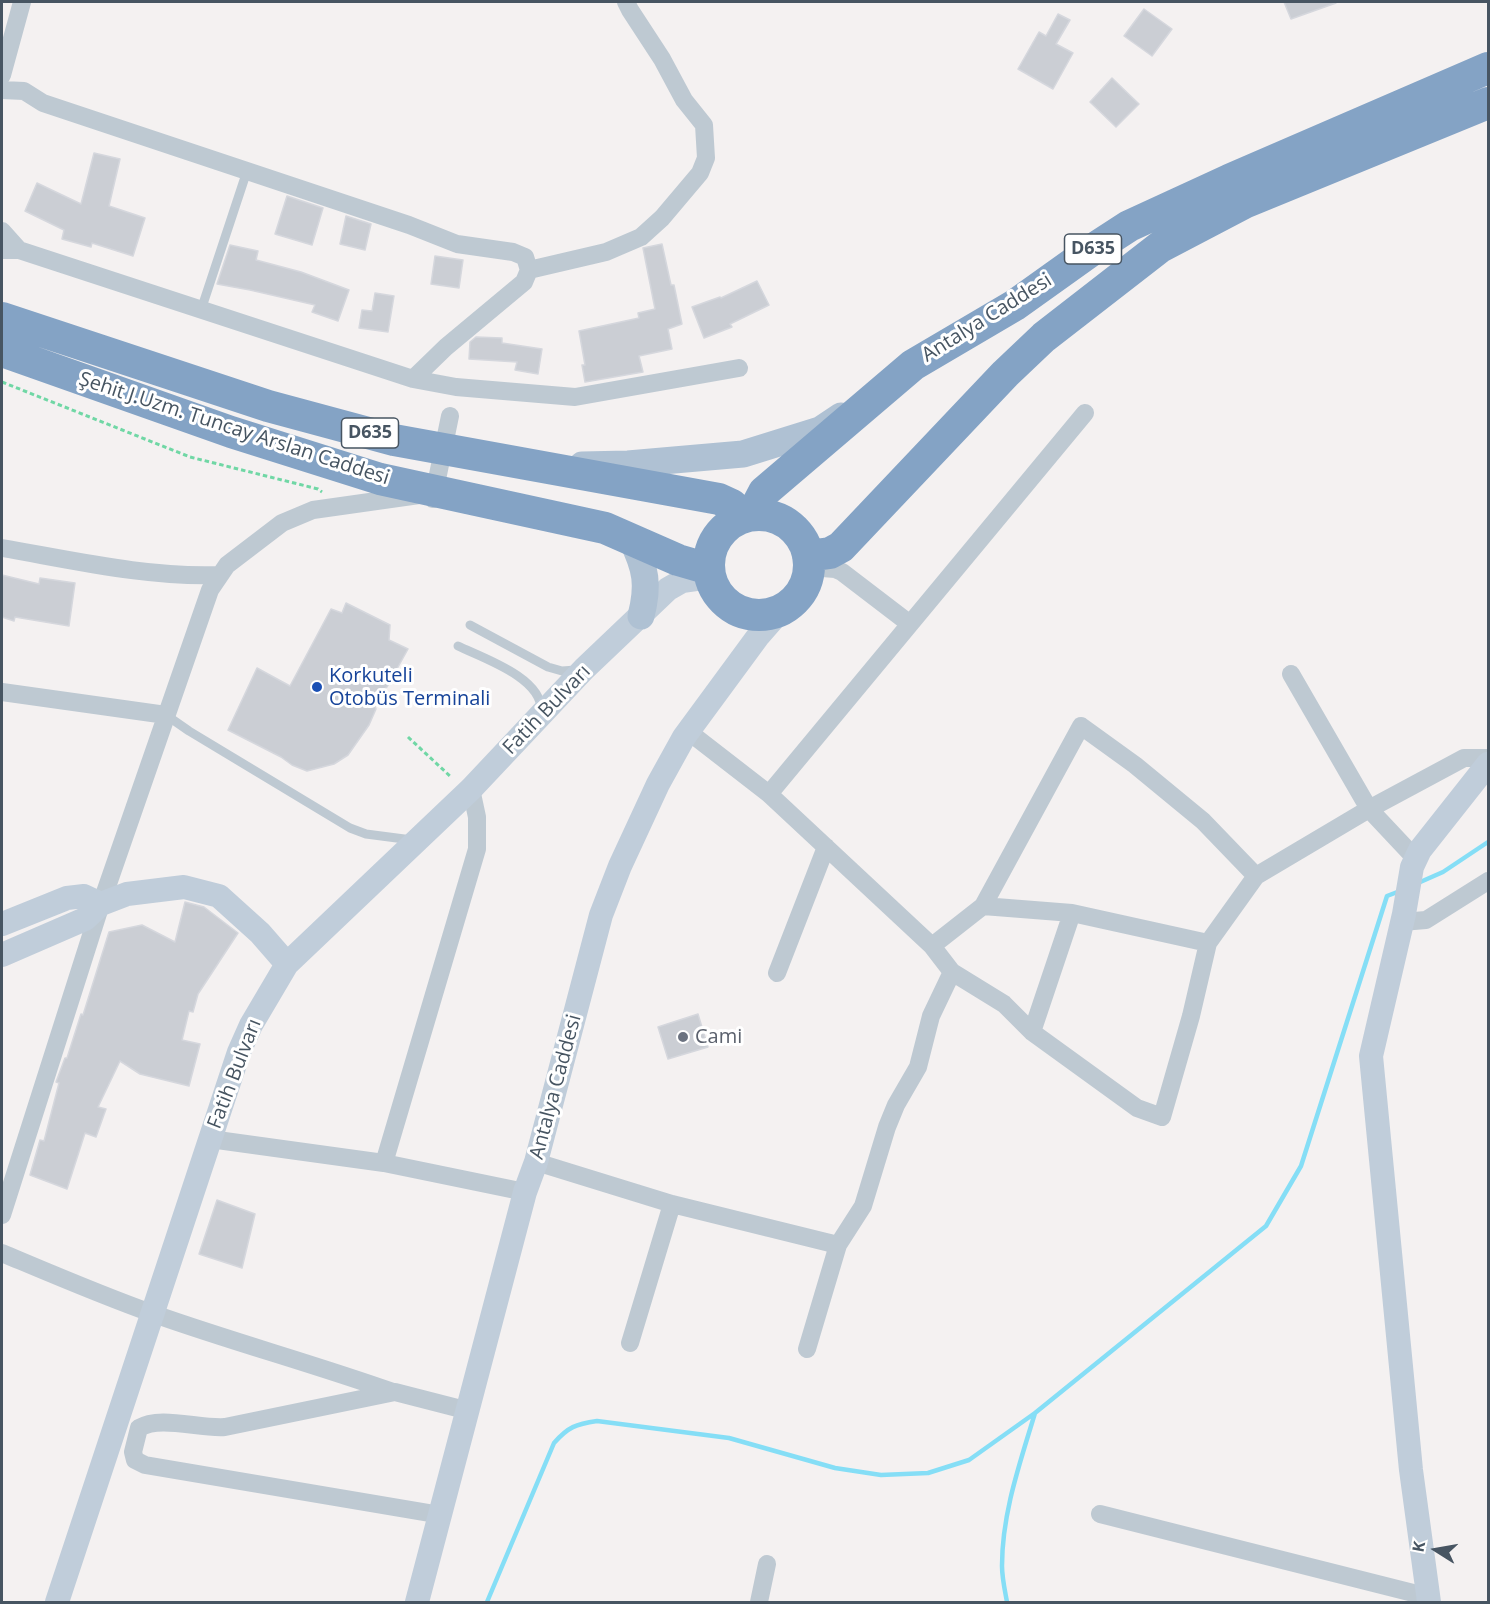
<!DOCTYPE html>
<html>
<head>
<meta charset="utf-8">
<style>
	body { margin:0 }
	#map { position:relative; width:1490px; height:1604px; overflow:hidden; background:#f4f1f1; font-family:"Open Sans",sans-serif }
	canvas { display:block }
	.frame { position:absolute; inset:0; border:3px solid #475562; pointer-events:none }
	.north { position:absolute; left:1406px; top:1520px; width:60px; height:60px; -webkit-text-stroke:4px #fff; paint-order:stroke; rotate:281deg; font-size:16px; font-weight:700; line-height:24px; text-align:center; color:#475562 }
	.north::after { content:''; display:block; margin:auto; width:21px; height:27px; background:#475562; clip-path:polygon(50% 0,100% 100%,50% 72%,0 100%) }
</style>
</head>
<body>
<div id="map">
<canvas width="1490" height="1604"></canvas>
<div class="frame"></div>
<div class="north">K</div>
</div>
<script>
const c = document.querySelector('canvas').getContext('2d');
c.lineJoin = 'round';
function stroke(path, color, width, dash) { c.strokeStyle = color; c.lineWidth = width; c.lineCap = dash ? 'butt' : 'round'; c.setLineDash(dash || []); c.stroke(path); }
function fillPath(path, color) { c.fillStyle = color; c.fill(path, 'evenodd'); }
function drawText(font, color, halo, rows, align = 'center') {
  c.font = font + ' "Open Sans",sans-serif'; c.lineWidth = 6; c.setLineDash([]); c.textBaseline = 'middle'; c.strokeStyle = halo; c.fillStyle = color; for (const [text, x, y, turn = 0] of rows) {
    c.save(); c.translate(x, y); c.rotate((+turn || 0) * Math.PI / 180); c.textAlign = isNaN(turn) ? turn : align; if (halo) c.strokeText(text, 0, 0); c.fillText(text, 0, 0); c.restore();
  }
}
const stream = new Path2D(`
	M 1418,883 L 1443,872 L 1488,842
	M 487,1602 L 554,1443 C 568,1427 576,1424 597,1421 L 729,1438 L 835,1468 L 881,1475 L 928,1473 L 969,1460 L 1035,1413 L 1266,1226 L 1301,1166 L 1387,896 L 1400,891
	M 1007,1602 C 1005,1591 1002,1578 1002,1566 C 1002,1513 1020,1463 1035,1413`);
const building = new Path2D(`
	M 1284,2 L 1335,2 L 1336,3 L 1291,19 Z
	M 1144,9 L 1172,29 L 1152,56 L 1124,36 Z
	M 1058,14 L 1070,20 L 1056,44 L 1073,53 L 1053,89 L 1018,69 L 1039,32 L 1046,36 Z
	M 1112,78 L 1139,104 L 1116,127 L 1090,102 Z
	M 94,153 L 120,159 L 109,206 L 145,218 L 133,256 L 92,243 L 91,247 L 62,239 L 64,230 L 25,211 L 37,183 L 81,204 Z
	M 287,196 L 323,208 L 312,245 L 275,234 Z
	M 346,216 L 371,224 L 365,250 L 340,244 Z
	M 662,244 L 671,285 L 674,285 L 682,324 L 668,329 L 672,349 L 639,356 L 643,372 L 585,382 L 582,365 L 585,365 L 579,331 L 639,318 L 638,313 L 655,309 L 643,248 Z
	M 230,245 L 258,251 L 256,260 L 301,272 L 349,290 L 338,321 L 312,312 L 315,305 L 250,290 L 217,284 Z
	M 435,256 L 463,260 L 459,288 L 431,284 Z
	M 757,281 L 769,305 L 730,324 L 732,327 L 704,338 L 692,307 L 720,297 L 721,298 Z
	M 375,293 L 394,296 L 388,332 L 359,328 L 362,310 L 372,311 Z
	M 476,337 L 502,338 L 502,343 L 542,349 L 538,374 L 515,370 L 517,362 L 469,359 L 470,342 Z
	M 2,575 L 39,584 L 40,578 L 75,583 L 69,626 L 15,617 L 14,621 L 2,617 Z
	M 346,603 L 390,625 L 389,640 L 408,649 L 387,687 L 372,698 L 376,709 L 369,725 L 348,755 L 334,764 L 307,771 L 292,765 L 281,757 L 228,730 L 257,668 L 290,686 L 331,609 L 342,613 Z
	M 185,902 L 204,907 L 238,933 L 198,994 L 193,1012 L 189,1011 L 182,1040 L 200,1044 L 189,1086 L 140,1074 L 120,1061 L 98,1107 L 106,1109 L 96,1137 L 85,1133 L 67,1189 L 30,1175 L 40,1140 L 44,1141 L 59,1083 L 56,1082 L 65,1058 L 67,1058 L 81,1014 L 83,1015 L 109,932 L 142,925 L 175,942 Z
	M 698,1014 L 708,1047 L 668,1059 L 658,1027 Z
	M 217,1200 L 255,1214 L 242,1268 L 199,1254 Z`);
const path = new Path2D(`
	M 2,382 L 190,457 L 318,489 L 322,492
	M 408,737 L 451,777`);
const lane = new Path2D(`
	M 201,310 L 247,171
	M 470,625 L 548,667 L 562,671 L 576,670
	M 458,646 C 483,658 543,678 541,711
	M 166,715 L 189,731 L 350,828 L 366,834 L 412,840`);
const street = new Path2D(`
	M 2,75 L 22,2
	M 2,90 L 24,91 L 43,103 L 409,225 L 457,244 L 513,252 L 525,257 L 529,270 L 524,282 L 446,347 L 413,379
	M 2,231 L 19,250
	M 2,250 L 19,250 L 413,379 L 456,387 L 575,397 L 739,368
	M 529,270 L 606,252 L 641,237 L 662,218 L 700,173 L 706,158 L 704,125 L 684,100 L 662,59 L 630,10 L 626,2
	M 433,499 L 450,416
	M 2,548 C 72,560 149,578 220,575
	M 810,567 L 835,569 L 842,572 L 910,624
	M 1291,674 L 1369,809 L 1416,859
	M 2,692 L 166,715
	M 689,732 L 769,794 L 932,946 L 952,972 L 1004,1004 L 1032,1032 L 1137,1108 L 1162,1117 L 1191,1016 L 1208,943
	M 471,789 L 477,817 L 477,849 L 384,1163 L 525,1192
	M 769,794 L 1085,413
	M 983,906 L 1081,726 L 1135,765 L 1203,821 L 1256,876
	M 1402,922 L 1426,920 L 1488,881
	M 932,946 L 983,906 L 1072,913 L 1208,943 L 1256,876 L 1369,809 L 1464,758 L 1488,758
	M 777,973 L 826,847
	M 1032,1032 L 1072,913
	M 210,1139 L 384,1163
	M 536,1162 L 672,1204 L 838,1245
	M 2,1215 L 101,904 L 210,590 L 227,565 L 282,523 L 313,510 L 419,495
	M 2,1253 C 52,1274 103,1296 154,1314 C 233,1342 314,1364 393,1392
	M 630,1343 L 672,1204
	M 807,1349 L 838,1245 L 863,1206 L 887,1127 L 896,1105 L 918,1067 L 931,1016 L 952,972
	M 1100,1514 L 1429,1597
	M 441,1515 L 145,1465 L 135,1460 L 133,1452 L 139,1428 C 160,1415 199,1429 225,1427 L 395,1392 L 469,1411
	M 759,1602 L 767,1564`);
const secondary = new Path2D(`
	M 2,924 L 67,898 L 84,896 L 101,904
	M 2,955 L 85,919 L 101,904 L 127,894 L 184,887 L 219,896 L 260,933 L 287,964
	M 57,1602 L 239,1052 L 251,1025 L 287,964 L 471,789 L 584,669 L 668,589 L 682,581 L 710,577
	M 417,1602 L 525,1192 L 536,1162 L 601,915 L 620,866 L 658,784 L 684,737 L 759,635 L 780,611
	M 1429,1602 L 1411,1470 L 1371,1056 L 1404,914 L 1412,867 L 1420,850 L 1488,764`);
const primary = new Path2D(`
	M 582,465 L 628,464 L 743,454 L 820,430 L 841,416
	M 632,540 C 646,569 649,585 641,616`);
const highway = new Path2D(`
	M 2,318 L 268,406 L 394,440 L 719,499 L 732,505 L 744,517
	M 2,351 L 231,432 L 380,479 L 605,528 L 678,560 L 709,569
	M709 565a50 50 0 1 1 100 0a50 50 0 1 1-100 0Z
	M 752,515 L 764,492 L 913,365 L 1015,305 L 1092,250 L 1129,226 L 1229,180 L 1488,68
	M 808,556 L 830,553 L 841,547 L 1005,374 L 1044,337 L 1160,247 L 1244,203 L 1488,103`);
const markers = [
	[317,687,6,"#1a4fb4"],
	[683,1037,6,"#6b7280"]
];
const shields = [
	[1093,249,57],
	[370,433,57]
];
const shieldNames = [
	["D635",1093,249],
	["D635",370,433]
];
const streetNames = [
	["Antalya Caddesi",987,318,-32],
	["Şehit J.Uzm. Tuncay Arslan Caddesi",234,429,18],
	["Fatih Bulvarı",547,710,-46],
	["Fatih Bulvarı",235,1074,-69],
	["Antalya Caddesi",556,1087,-75]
];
const transitNames = [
	["Korkuteli",329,676],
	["Otobüs Terminali",329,699]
];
const worshipNames = [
	["Cami",695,1037]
];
stroke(stream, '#85def6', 4.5);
fillPath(building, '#cbced4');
stroke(building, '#d5d7dd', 1.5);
stroke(path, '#70d7a5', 3, [4.5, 3]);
stroke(lane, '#bec9d2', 9);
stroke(street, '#bec9d2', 18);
stroke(secondary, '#c0cdda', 24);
stroke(primary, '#afc1d3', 27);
stroke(highway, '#84a3c5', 32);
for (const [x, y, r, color] of markers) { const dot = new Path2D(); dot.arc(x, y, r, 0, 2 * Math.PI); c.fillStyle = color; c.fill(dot); stroke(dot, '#fff', 2); }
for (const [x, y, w] of shields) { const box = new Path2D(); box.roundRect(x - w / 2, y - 15, w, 30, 4.5); c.fillStyle = '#fff'; c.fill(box); stroke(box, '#475562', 1.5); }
drawText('bold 18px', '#475562', null, shieldNames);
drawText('20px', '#475562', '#fff', streetNames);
drawText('20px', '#164399', '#fff', transitNames, 'left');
drawText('20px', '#5b616d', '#fff', worshipNames, 'left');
</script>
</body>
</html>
